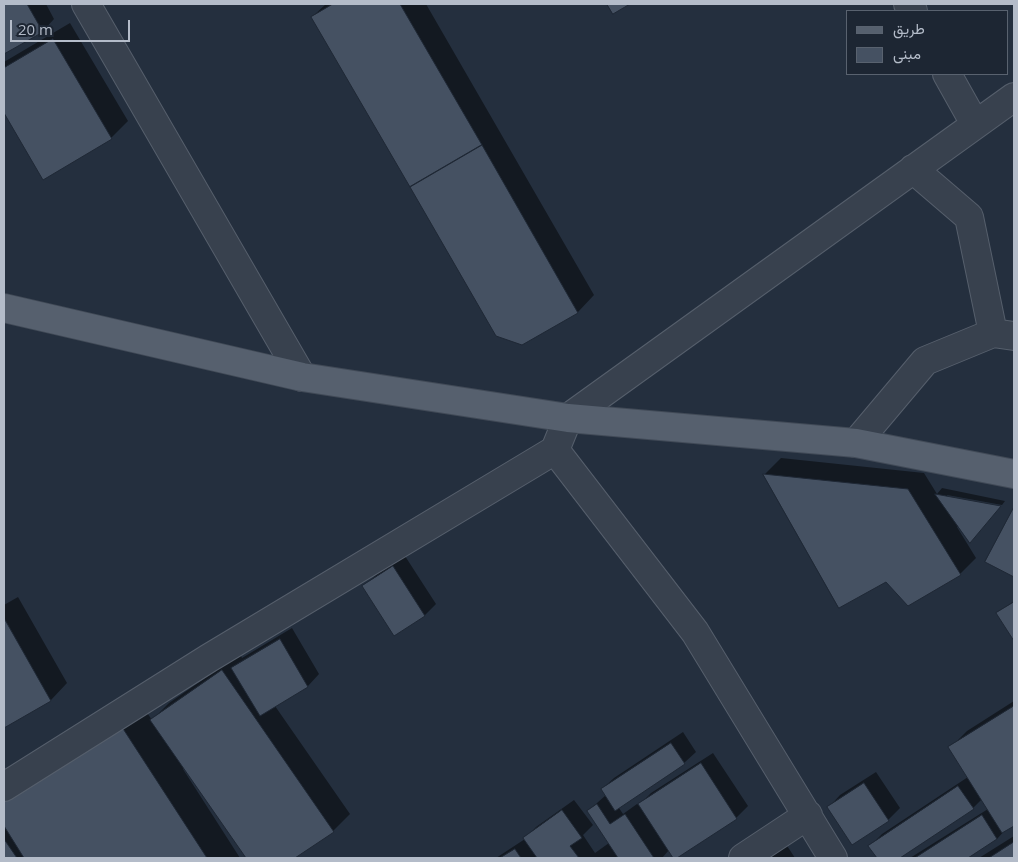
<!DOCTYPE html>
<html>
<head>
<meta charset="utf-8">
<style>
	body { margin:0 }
	#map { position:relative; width:1018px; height:862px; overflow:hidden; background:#242f3e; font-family:"Open Sans",Vazirmatn,sans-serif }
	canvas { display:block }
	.frame { position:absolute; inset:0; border:5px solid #b4bcc9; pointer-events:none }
	.legend { position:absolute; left:846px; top:10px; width:162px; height:65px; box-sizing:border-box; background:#1d2633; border:1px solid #59626f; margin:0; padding:6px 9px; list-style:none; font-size:15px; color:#b4bcc9 }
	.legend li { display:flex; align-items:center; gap:10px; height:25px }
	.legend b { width:25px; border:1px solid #59626f }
	.scale { position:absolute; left:10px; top:20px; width:120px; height:22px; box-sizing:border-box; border:2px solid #b4bcc9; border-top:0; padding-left:6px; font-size:15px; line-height:18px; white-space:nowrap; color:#b4bcc9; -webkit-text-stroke:4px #1d2633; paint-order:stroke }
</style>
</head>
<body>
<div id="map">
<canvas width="1018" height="862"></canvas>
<div class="frame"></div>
<ul class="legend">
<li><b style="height:6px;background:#56606e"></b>طريق</li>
<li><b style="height:14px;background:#455162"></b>مبنى</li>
</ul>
<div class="scale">20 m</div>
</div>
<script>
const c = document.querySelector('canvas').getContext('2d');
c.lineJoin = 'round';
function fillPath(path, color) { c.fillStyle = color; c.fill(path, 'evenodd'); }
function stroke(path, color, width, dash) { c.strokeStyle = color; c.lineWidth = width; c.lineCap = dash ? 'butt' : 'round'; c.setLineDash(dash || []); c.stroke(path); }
const shadow = new Path2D(`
	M 4,4 L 46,4 L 54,19 L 43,31 L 4,53 Z
	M 326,4 L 426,4 L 594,295 L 578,312 L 522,344 L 312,17 Z
	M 70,23 L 128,121 L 111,138 L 43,178 L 4,111 L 4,62 Z
	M 781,458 L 924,473 L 937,494 L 942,488 L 1005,501 L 1002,505 L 947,495 L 959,526 L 957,527 L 976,558 L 960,574 L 886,580 L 765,474 Z
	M 1014,509 L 1014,575 L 987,561 Z
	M 405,556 L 436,604 L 424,616 L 364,587 L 376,575 Z
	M 18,597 L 67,683 L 51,700 L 4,727 L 4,605 Z
	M 1014,601 L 1014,638 L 998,613 Z
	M 292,628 L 319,674 L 308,686 L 275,706 L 350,814 L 333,831 L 293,858 L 247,858 L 185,768 L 183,769 L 240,858 L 4,858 L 4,795 L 141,704 L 152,720 L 169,703 L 240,654 L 242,658 Z
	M 1014,701 L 1014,824 L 1006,829 L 997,839 L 966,858 L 910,858 L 988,809 L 982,799 L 973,808 L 897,858 L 878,858 L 870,846 L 882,834 L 968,777 L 950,748 L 967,731 Z
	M 683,732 L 696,752 L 684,763 L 619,808 L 623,814 L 637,804 L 639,805 L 651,793 L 713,753 L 748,806 L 736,818 L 675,858 L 669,850 L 662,858 L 496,858 L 525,839 L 536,827 L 574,800 L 593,825 L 583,835 L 595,853 L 609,843 L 588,811 L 606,795 L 602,789 L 614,778 Z
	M 876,772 L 900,808 L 888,820 L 853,843 L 829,807 L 840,795 Z
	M 1014,836 L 1014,858 L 979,858 Z
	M 782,838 L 795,858 L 751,858 Z`);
const building = new Path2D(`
	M 4,4 L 27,4 L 43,32 L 4,54 Z
	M 333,4 L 400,4 L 482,145 L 410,187 L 311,17 Z
	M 607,4 L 630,4 L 613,14 Z
	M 53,39 L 112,139 L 43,180 L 4,113 L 4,68 Z
	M 482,145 L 578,313 L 522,345 L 496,336 L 410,187 Z
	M 763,474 L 908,489 L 961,575 L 908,606 L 886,582 L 839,608 Z
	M 935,494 L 1001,506 L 970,543 Z
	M 1014,507 L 1014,577 L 985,562 Z
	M 393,566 L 425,616 L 394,636 L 362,586 Z
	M 1014,602 L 1014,641 L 996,613 Z
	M 4,618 L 51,701 L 4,728 Z
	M 280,639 L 308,687 L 260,716 L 231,668 Z
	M 222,670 L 334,832 L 295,858 L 246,858 L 150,720 Z
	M 1014,706 L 1014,826 L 1002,833 L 948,747 Z
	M 120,724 L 207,858 L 24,858 L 4,826 L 4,798 Z
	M 671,743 L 685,764 L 615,811 L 601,789 Z
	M 701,763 L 737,819 L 677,858 L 673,858 L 638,804 Z
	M 864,783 L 889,821 L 852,845 L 827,807 Z
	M 958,786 L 974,809 L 900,858 L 877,858 L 868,846 Z
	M 597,804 L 610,824 L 625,814 L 654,858 L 618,858 L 587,811 Z
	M 562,810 L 582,838 L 570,846 L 579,858 L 537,858 L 523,838 Z
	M 982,815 L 997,839 L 968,858 L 915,858 Z
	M 4,839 L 17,858 L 4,858 Z
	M 1014,842 L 1014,858 L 989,858 Z
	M 515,849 L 521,858 L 500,858 Z`);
const minor = new Path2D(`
	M 86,4 L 302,377
	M 908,4 L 913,11
	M 947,74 L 975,124
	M 913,169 L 969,217 L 993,333
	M 856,443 L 925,361 L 993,333 L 1014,336
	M 555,450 L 695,632 L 833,858
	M 4,787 L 209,658 L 555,450 L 568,418 L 1014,97
	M 743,858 L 808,815`);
const major = new Path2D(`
	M 4,308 L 302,377 L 568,418 L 856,443 L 1014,474`);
fillPath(shadow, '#0007');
fillPath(building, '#455162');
stroke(building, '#1f2835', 1);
stroke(minor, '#565f6c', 30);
stroke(major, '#414a57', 30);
stroke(minor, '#38414e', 28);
stroke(major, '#56606e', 28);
</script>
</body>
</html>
